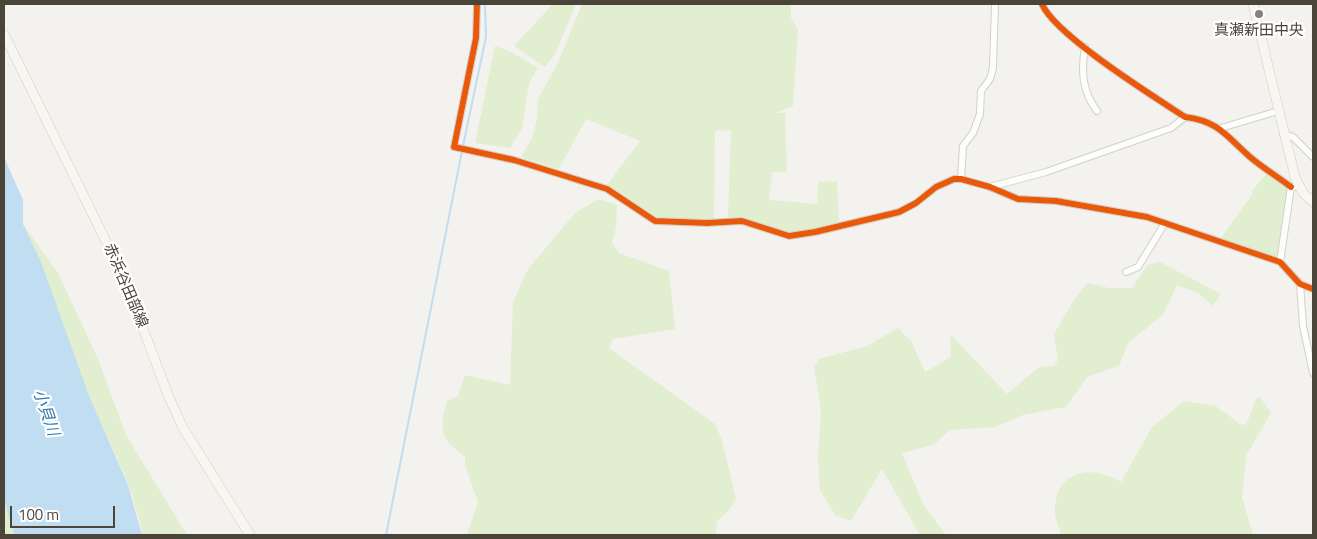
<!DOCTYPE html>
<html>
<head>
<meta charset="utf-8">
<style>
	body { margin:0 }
	#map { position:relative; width:1317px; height:539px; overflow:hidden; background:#f4f2ee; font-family:"Titillium Web",sans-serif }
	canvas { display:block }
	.frame { position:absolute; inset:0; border:5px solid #4b4439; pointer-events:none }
	.scale { position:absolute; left:10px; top:506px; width:105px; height:22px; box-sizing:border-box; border:2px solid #4b4439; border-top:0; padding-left:6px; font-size:15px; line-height:18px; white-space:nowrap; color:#4b4439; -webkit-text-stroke:4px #fff; paint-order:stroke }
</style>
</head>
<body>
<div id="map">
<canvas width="1317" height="539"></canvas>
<div class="frame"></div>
<div class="scale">100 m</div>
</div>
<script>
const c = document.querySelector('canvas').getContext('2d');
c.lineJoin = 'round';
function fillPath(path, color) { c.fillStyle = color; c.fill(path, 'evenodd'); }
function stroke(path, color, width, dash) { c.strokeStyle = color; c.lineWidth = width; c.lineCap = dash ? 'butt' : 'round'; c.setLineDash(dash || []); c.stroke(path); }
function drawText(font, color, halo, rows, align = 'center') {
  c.font = font + ' "Titillium Web","Noto Sans JP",sans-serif'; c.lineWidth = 4.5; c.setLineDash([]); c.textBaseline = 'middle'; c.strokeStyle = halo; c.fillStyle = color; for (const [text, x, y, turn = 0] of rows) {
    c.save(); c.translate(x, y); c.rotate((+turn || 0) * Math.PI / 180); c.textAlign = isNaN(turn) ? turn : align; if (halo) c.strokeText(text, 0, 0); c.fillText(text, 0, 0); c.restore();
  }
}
const green = new Path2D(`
	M 553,4 L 576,4 L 555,54 L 545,67 L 514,46 Z
	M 582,4 L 791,4 L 791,18 L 798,29 L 793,106 L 775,113 L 785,113 L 787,172 L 772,172 L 769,200 L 817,204 L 818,182 L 837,181 L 839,222 C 822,226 802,234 785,231 C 765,228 749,218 728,217 L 731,130 L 715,131 L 714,219 L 659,218 L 607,185 L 640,141 L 586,119 L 559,169 L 521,157 L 532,138 L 537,119 L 538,99 L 558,63 Z
	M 495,46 C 512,51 523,59 538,68 L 529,83 L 522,129 L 510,148 L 475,143 Z
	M 1267,173 L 1287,187 L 1288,192 L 1279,256 L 1274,258 L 1221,238 L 1253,193 L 1251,192 Z
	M 599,199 L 617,205 L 616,227 L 612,243 L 619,253 L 669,271 L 675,329 L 613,339 L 609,348 L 715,424 L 722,440 L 736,499 L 729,510 L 717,521 L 716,533 L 718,535 L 467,535 L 478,502 L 465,465 L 465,457 C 440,438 439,431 447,401 L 458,396 L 465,375 L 510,385 L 513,302 L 528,269 L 575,213 Z
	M 23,224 L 58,273 L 98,359 L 126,435 L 187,535 L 142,535 C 135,487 108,442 89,397 C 66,340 49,280 23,224 Z
	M 1160,262 L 1221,294 L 1213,306 L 1198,293 L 1177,285 L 1163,315 L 1128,343 L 1119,366 L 1087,377 L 1066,407 L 1023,415 L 995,427 L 950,430 L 933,445 L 902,453 L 923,504 L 946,535 L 920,535 L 882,469 L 851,521 L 835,515 L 820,490 L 818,458 L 821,410 L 814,366 L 819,359 L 867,346 L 898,328 L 911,341 L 925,372 L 951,357 L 950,334 L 1007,394 L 1039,367 L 1054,366 L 1058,360 L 1054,334 L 1075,298 L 1088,283 L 1109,288 L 1132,288 L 1147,265 Z
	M 1260,397 L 1271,413 L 1246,456 L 1242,497 L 1253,535 L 1061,535 C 1059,527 1054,516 1055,508 C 1057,468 1094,465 1121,482 L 1152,427 L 1184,401 L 1216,406 L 1240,424 L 1246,425 L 1256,399 Z
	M 4,500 L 14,535 L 4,535 Z`);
const water = new Path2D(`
	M 4,157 L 23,200 L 23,224 L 41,262 L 89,396 L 128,485 L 142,535 L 14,535 L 4,500 Z`);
const stream = new Path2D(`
	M 463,146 L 486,37 L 485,4
	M 386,535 L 462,151`);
const street = new Path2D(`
	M 477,4 L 476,38 L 454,147 L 514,160 L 607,189 L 655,221 L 707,223 L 742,221 L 789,236 L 815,232 L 899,212 L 916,203 L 936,187 L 954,179 L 961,179 L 990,187 L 1018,199 L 1056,201 L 1147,217 L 1280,262 L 1300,284 L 1313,289
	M 1042,4 C 1055,35 1153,96 1185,117 C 1219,121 1227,137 1250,157 C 1263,168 1278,177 1291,187
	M 1085,47 C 1081,71 1082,91 1097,111
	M 1221,128 L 1278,111
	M 1283,134 L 1293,137 L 1313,157
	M 961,179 L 963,146 L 973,133 L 980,114 L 981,91 L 990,79 L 993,68 L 995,4
	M 990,187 L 1046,172 L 1171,128 L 1185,117
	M 1280,262 L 1291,187 L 1294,187
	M 1126,272 L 1138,267 L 1165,223
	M 1300,284 L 1303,326 L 1313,373`);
const secondary = new Path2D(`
	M 1253,4 L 1295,177 L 1303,193 L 1313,202
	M 4,34 L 125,280 L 168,395 L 183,428 L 250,535`);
const cycleway = new Path2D(`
	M 477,4 L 476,38 L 454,147 L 514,160 L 607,189 L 655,221 L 707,223 L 742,221 L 789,236 L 815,232 L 899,212 L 916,203 L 936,187 L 954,179 L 961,179 L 990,187 L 1018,199 L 1056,201 L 1147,217 L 1280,262 L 1300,284 L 1313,289
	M 1042,4 C 1055,35 1153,96 1185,117 C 1219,121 1227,137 1250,157 C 1263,168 1278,177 1291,187`);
const markers = [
	[1259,14,5,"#868178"]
];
const poiNames = [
	["真瀬新田中央",1259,31]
];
const streetNames = [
	["赤浜谷田部線",125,286,67]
];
const waterNames = [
	["小貝川",45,413,71]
];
fillPath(green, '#e1eecf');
fillPath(water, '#c0ddf1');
stroke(stream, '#c0ddf1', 2);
stroke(street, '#d2d0cb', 8);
stroke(secondary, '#d3cfc5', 10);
stroke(street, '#fdfdfc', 6);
stroke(secondary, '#f7f6f1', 9);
stroke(cycleway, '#e8590c', 6);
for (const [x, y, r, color] of markers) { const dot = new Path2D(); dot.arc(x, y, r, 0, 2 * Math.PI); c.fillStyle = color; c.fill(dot); stroke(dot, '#fff', 2); }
drawText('15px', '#4b4439', '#fff', poiNames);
drawText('15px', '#4b4439', '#fff', streetNames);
drawText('italic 16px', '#2e7ab2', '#fff', waterNames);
</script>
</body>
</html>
